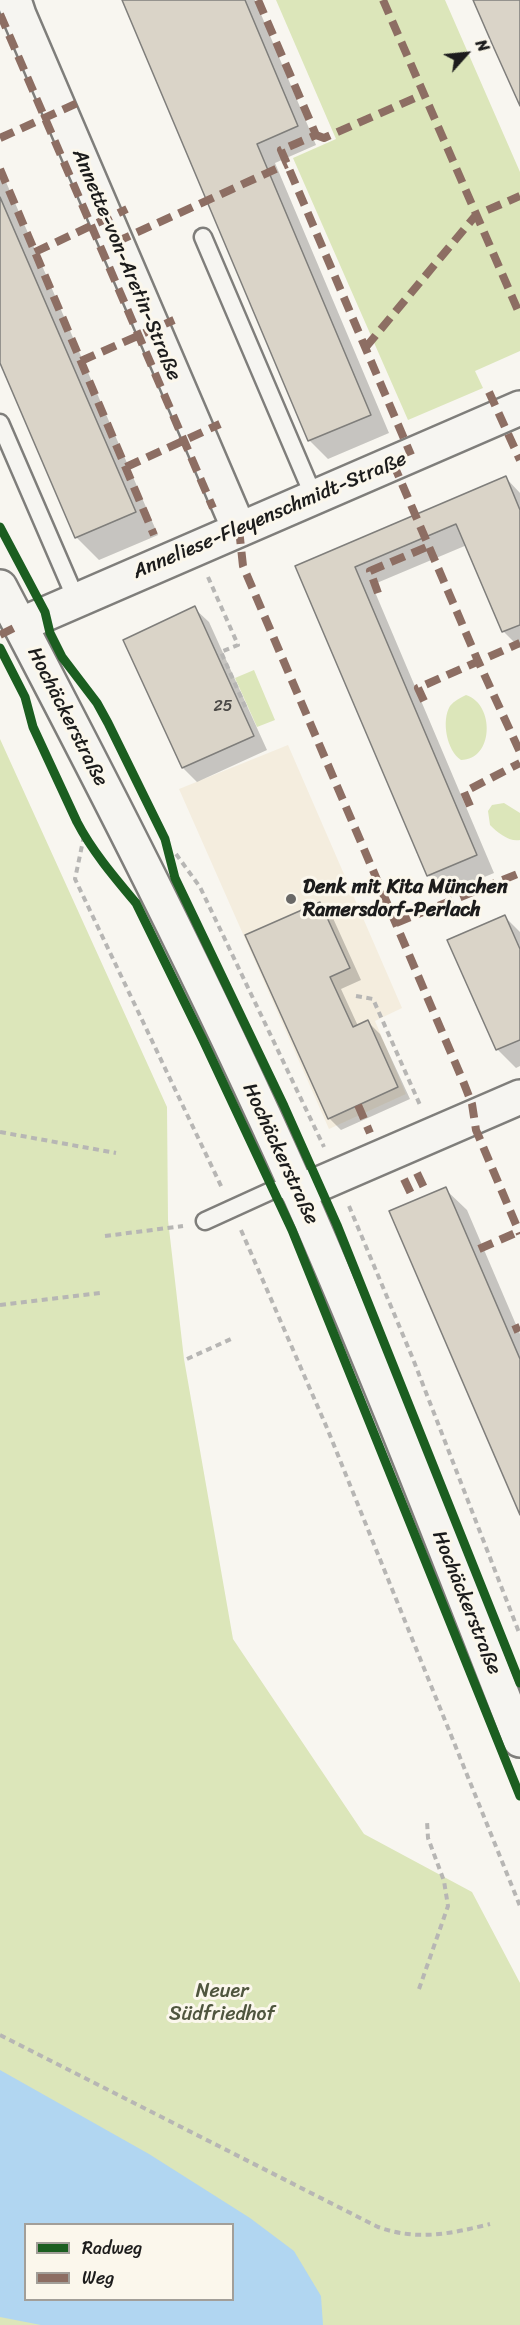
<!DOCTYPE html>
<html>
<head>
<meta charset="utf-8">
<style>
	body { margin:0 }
	#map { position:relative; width:520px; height:2325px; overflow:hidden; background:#f8f6f0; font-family:Sriracha,sans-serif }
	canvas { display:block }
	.legend { position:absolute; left:24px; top:2223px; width:210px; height:78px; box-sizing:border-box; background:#fbf7ec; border:2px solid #a29f99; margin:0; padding:8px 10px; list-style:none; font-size:18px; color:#1c1c1c }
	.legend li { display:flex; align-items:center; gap:12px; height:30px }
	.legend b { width:30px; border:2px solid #a29f99 }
	.north { position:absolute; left:436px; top:24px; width:60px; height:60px; -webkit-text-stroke:4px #fbf7ec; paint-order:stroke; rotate:63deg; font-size:16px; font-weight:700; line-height:24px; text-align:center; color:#1c1c1c }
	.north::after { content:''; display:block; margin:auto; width:21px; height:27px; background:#1c1c1c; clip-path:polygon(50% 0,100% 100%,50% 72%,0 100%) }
</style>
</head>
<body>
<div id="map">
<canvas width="520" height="2325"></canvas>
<ul class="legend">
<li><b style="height:8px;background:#1b5e20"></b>Radweg</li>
<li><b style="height:8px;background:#8d6e63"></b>Weg</li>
</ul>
<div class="north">N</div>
</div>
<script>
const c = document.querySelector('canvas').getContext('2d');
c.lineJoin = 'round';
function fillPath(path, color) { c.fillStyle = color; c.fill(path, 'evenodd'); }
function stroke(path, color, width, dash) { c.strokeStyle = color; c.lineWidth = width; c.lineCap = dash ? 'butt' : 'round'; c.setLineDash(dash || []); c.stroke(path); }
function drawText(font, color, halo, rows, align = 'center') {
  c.font = font + ' Sriracha,sans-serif'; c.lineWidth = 6; c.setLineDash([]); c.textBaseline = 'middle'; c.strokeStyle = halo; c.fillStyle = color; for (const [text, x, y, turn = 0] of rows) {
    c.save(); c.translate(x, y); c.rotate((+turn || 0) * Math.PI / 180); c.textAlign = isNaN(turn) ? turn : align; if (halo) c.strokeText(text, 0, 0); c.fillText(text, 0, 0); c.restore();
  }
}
const built = new Path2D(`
	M 288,745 L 402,1008 L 375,1021 L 406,1094 L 329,1129 L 179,789 Z`);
const green = new Path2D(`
	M 276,0 L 445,0 L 520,172 L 520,351 L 475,371 L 483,388 L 408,420 L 293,158 L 336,139 Z
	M 254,670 L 275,720 L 257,727 L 235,678 Z
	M 466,695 C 495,704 494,760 461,760 C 447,751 441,721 450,706 C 454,701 460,698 466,695 Z
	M 0,739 L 167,1107 L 168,1220 L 184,1359 L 233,1639 L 364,1834 L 472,1892 L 520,1983 L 520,2325 L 0,2325 ZM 26,2224 L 232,2224 L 232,2300 L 26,2300 Z
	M 504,803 L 520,813 L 520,840 C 509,842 498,833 490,825 L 488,811 L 492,805 Z`);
const water = new Path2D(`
	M 0,2070 L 149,2154 L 250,2218 L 294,2251 L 321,2296 L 323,2325 L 41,2325 L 0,2317 ZM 26,2224 L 232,2224 L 232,2300 L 26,2300 Z`);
const shadow = new Path2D(`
	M 123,0 L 255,0 L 316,145 L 275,163 L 389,433 L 328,459 L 309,440 Z
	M 0,168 L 158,535 L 99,560 L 76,537 L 0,359 Z
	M 506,478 L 520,493 L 520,648 L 503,631 L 467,545 L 372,585 L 494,873 L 446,893 L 428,875 L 297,567 Z
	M 194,608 L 209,622 L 267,750 L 197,782 L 183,768 L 125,640 Z
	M 320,903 L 332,916 L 361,980 L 341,989 L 358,1026 L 368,1022 L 380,1034 L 410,1099 L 341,1130 L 329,1118 Z
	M 505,917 L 520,932 L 520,1066 L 516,1068 L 497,1049 Z
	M 445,1189 L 467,1210 L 520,1334 L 520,1511 Z`);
const building = new Path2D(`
	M 122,0 L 245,0 L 298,126 L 257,144 L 371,415 L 308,441 Z
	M 473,0 L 520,0 L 520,106 L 493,46 Z
	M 0,197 L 136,512 L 75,538 L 0,363 Z
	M 506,476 L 520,510 L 520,625 L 502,632 L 456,524 L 355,567 L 477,855 L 427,876 L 295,566 Z
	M 195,606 L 254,736 L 182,768 L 123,640 Z
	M 320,902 L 350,968 L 330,977 L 353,1027 L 368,1020 L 398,1087 L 328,1119 L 245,935 Z
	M 505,915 L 520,949 L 520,1040 L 496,1050 L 447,940 Z
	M 446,1187 L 520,1359 L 520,1515 L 389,1211 Z`);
const path = new Path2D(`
	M 208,577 L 238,645 L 221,652 L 247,711
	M 84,836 L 75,879 L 222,1188
	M 176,854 L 200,887 L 324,1147
	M 356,996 L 373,999 L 420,1105
	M 0,1132 L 116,1153
	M 349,1206 L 413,1359 L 520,1635
	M 241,1230 L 327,1428 L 520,1906
	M 105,1236 L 183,1226
	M 0,1305 L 100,1293
	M 187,1359 L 231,1339
	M 419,1989 L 448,1906 L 444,1881 L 428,1838 L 427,1821
	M 0,2035 L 378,2227 C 417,2241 450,2234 490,2224`);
const service = new Path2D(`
	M 203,237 L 314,497
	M 0,423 L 76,599
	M 205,1221 L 273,1190 L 297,1190`);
const minor = new Path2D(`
	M 14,0 L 19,15 L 239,529
	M 20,625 L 520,408
	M 297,1190 L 319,1184 L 520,1097`);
const tertiary = new Path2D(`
	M 0,587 C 104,785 207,986 298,1191 C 378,1372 448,1556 520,1740`);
const quiet = new Path2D(`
	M 258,0 L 316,135 L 281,150 L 411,455
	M 383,0 L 520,315
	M 0,14 L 213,508
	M 316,135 L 324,138 L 424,94
	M 0,138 L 82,101
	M 0,169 L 154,535
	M 116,242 L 287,164
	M 35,252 L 127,209
	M 366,347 L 476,215 L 520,196
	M 81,361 L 174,320
	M 489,392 L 520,460
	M 393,463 L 478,661 L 520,752
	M 126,467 L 220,424
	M 239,529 L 243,566 L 463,1081 L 472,1104 L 476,1130 L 520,1234
	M 378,593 L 370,571 L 429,546
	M 0,635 L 20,625
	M 424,701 L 418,688 L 520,643
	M 470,806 L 464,792 L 520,763
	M 396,923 L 520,873
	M 358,1105 L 370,1133
	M 417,1173 L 426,1192
	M 404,1179 L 413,1198
	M 479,1249 L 520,1231
	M 513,1330 L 520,1327`);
const cycleway = new Path2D(`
	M 0,527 L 45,612 L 50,633 L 62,657 L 97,703 L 108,723 L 165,839 L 175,878 L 284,1106 L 337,1225 L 520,1683
	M 0,648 L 25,697 L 33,727 L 77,822 C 92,851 115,878 136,903 L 203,1040 L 292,1230 L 520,1796`);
const markers = [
	[291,899,6,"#696866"]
];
const numberNames = [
	["25",223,707]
];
const streetNames = [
	["Annette-von-Aretin-Straße",126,265,67],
	["Anneliese-Fleyenschmidt-Straße",270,516,-23],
	["Hochäckerstraße",67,717,63],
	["Hochäckerstraße",280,1154,65],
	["Hochäckerstraße",466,1603,68]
];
const poiNames = [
	["Denk mit Kita München",303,888],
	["Ramersdorf-Perlach",303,911]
];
const parkNames = [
	["Neuer",222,1992],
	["Südfriedhof",222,2015]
];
fillPath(built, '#f4edde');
fillPath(green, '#dce6ba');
fillPath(water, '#b1d6f1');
fillPath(shadow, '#0003');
fillPath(building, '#dad4c8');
stroke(building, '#7f7e7b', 1.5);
stroke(service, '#7f7e7b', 21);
stroke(minor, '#7f7e7b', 38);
stroke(tertiary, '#7f7e7b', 38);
stroke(path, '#b7b6b4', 4, [6, 4.5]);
stroke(service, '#f6f5f1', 16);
stroke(minor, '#f6f5f1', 33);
stroke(tertiary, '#f6f5f1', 33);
stroke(quiet, '#8d6e63', 8, [15, 8]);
stroke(cycleway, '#1b5e20', 9);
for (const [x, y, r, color] of markers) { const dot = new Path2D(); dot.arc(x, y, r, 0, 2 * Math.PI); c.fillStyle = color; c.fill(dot); stroke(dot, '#fbf7ec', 2); }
drawText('16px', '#4c4a47', null, numberNames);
drawText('20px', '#1c1c1c', '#fbf7ec', streetNames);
drawText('bold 20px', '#1c1c1c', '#fbf7ec', poiNames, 'left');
drawText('20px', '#4f553e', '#fbf7ec', parkNames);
</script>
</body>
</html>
